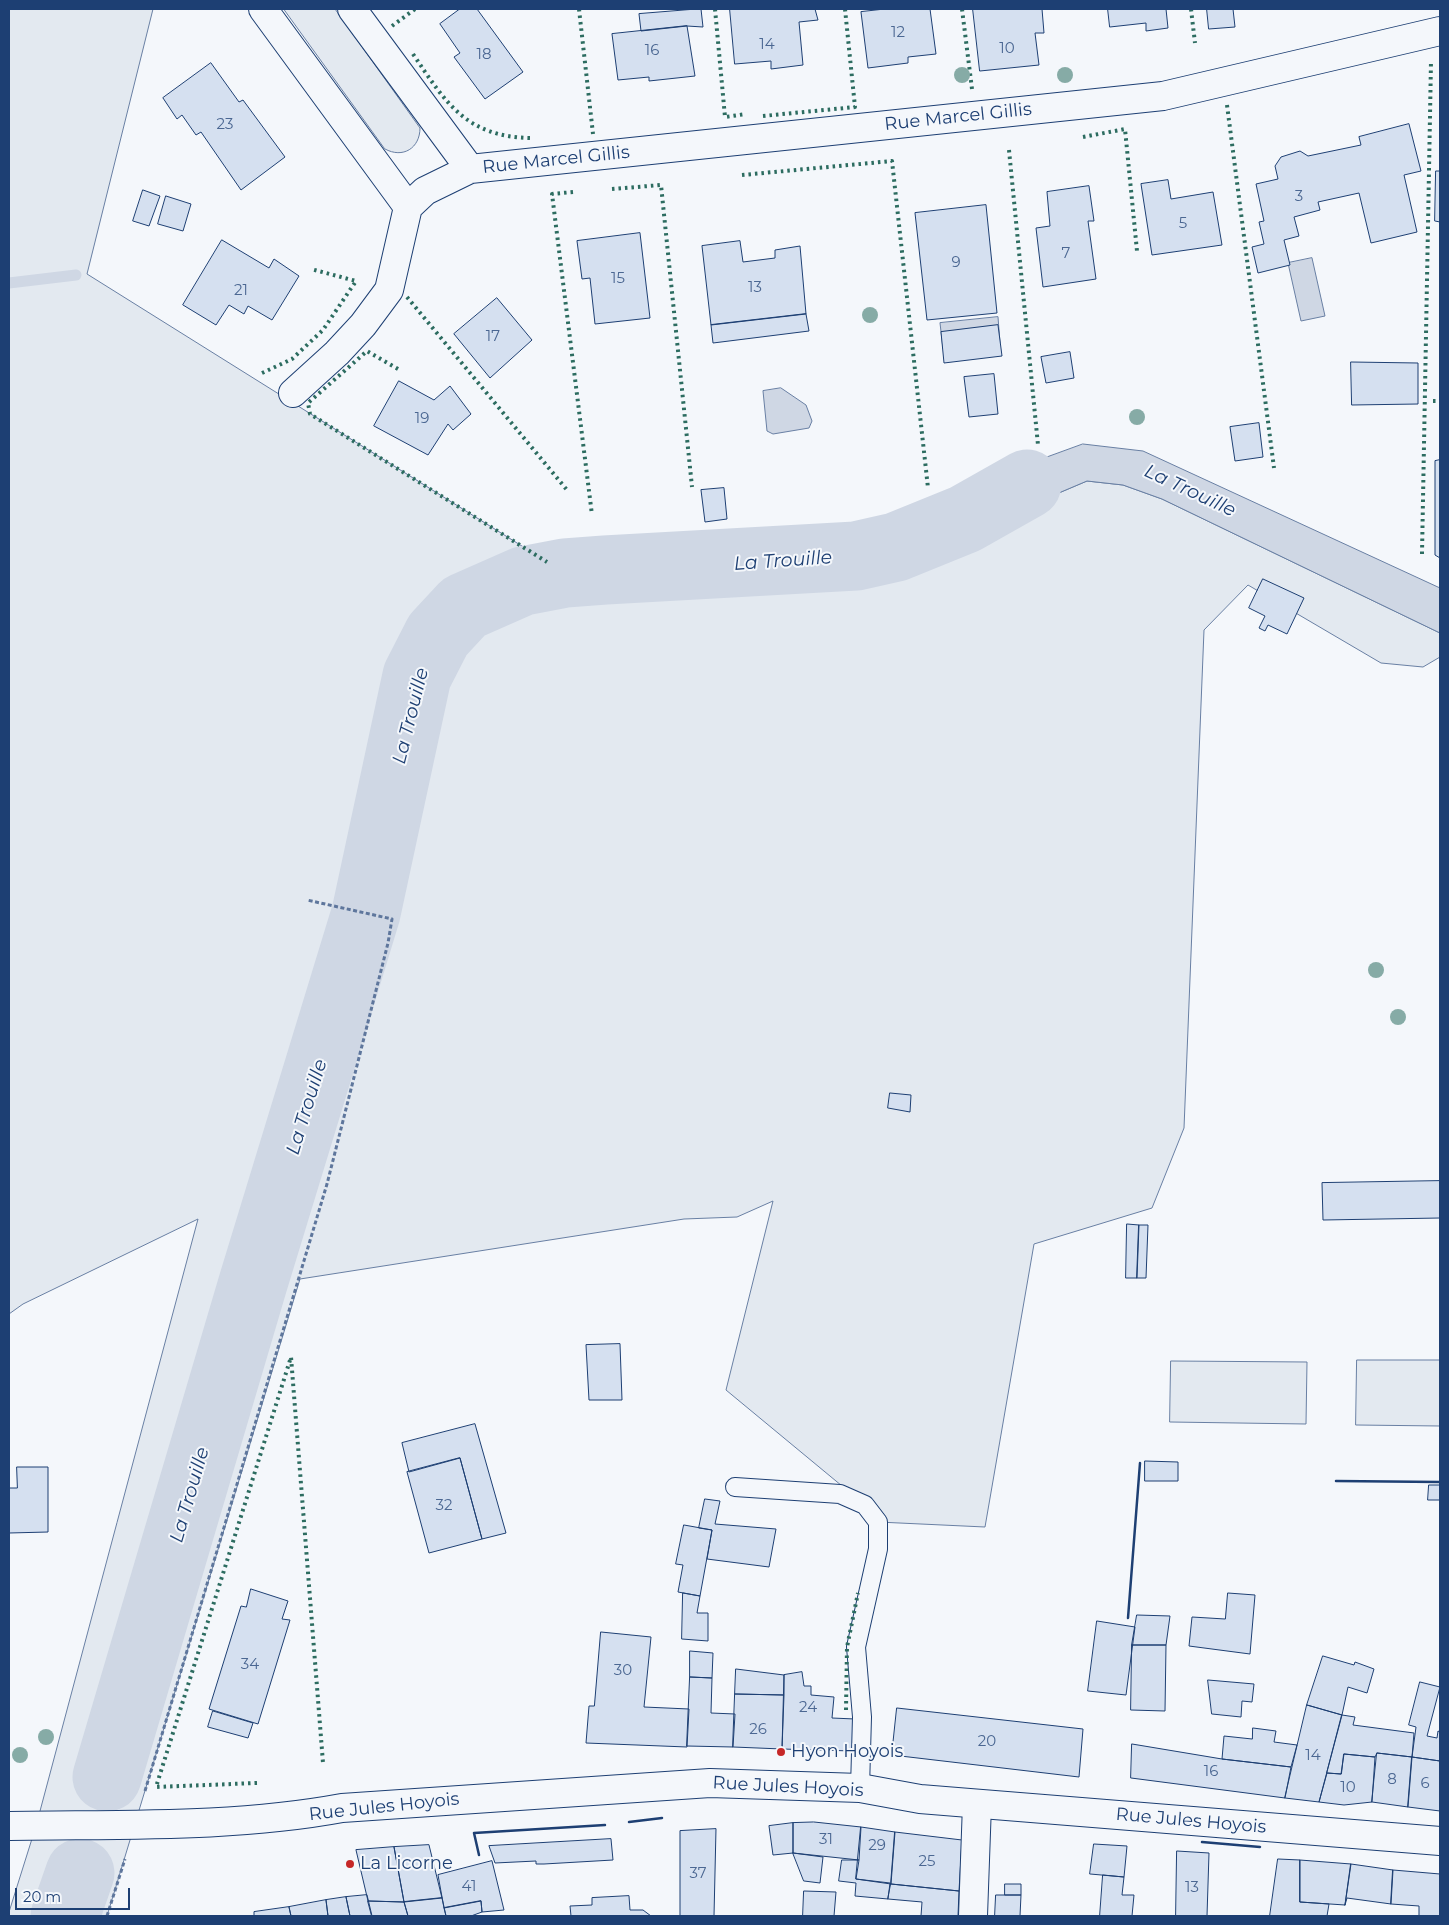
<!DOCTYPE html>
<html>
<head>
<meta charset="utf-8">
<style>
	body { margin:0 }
	#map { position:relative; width:1449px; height:1925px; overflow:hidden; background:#f4f7fb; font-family:Montserrat,sans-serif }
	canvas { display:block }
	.frame { position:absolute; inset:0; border:10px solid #1d3f73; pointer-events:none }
	.scale { position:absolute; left:15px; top:1888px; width:115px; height:22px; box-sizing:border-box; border:2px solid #1d3f73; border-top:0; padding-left:6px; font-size:15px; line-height:18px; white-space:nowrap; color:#1d3f73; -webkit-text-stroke:4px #f4f7fb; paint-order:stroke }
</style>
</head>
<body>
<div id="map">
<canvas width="1449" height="1925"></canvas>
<div class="frame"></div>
<div class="scale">20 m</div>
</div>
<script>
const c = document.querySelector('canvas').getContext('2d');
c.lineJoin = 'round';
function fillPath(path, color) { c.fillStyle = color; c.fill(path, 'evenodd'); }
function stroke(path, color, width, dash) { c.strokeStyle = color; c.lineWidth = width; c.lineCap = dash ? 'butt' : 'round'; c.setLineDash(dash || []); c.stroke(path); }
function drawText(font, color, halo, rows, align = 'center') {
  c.font = font + ' Montserrat,sans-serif'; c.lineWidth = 4; c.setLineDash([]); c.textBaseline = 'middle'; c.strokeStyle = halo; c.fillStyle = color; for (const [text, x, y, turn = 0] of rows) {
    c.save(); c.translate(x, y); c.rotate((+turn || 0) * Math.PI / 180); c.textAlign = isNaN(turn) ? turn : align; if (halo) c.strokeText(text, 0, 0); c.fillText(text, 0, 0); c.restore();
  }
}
const green = new Path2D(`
	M 9,9 L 153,9 L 87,274 L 565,573 L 856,556 L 852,577 L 948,551 L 1054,495 L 1087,481 L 1123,485 L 1162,499 L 1440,633 L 1440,657 L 1423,667 L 1381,663 L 1248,585 L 1204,630 L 1184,1128 L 1152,1208 L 1034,1244 L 985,1527 L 878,1522 L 865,1505 L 726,1390 L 773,1201 L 737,1217 L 684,1219 L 300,1279 L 107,1916 L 9,1916 L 9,1912 L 36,1826 L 198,1219 L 23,1304 L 9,1314 Z
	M 284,9 L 335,9 L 420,128 C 420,148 403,159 385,149 Z
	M 1357,1360 L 1440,1360 L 1440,1426 L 1356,1425 Z
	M 1171,1361 L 1307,1362 L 1306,1424 L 1170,1422 Z`);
const water = new Path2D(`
	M 1312,258 L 1325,316 L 1301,321 L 1288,263 Z
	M 998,317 L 1000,343 L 943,349 L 940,323 Z
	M 781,388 L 806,405 L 812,421 L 809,428 L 773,434 L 767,431 L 763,391 Z
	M 1083,444 L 1143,451 L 1440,588 L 1440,633 L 1162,499 L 1123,485 L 1087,481 L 1054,495 L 948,551 L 942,507 L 1036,461 Z`);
const stream = new Path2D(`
	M 9,283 L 76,275`);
const river = new Path2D(`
	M 107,1777 L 253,1283 L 366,913 L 417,676 L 438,635 L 464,607 L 523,581 L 565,573 L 605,570 L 856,556 L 896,547 L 965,519 L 1027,484
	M 65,1916 L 80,1873`);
const building = new Path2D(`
	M 460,9 L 477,9 L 523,72 L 485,99 L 454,57 L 460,53 L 440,24 Z
	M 701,9 L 703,27 L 687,26 L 641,31 L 639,14 Z
	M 730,9 L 815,9 L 818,20 L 799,22 L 803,65 L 771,69 L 771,61 L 735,64 Z
	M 885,9 L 930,9 L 936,54 L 908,57 L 908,63 L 868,68 L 861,12 Z
	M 973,9 L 1042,9 L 1044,33 L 1035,33 L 1039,65 L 980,71 Z
	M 1108,9 L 1166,9 L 1168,28 L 1146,31 L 1146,23 L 1110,27 Z
	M 1207,9 L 1233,9 L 1235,27 L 1209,29 Z
	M 687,26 L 695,76 L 649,81 L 649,77 L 618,80 L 612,34 Z
	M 211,63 L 239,102 L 243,100 L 285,157 L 241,190 L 201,132 L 196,135 L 182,115 L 177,119 L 163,98 Z
	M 1409,124 L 1421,171 L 1404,175 L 1417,232 L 1371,243 L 1359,193 L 1318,202 L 1320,210 L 1294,217 L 1299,236 L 1284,240 L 1290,265 L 1258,273 L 1252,247 L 1264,244 L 1259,222 L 1264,221 L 1256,184 L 1278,179 L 1275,166 L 1281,157 L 1300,151 L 1308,156 L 1361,145 L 1359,137 Z
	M 1436,171 L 1440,171 L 1440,222 L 1435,221 Z
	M 1168,180 L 1171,199 L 1213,192 L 1222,245 L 1152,255 L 1141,184 Z
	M 1089,186 L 1094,221 L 1088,221 L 1096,279 L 1043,287 L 1036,228 L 1050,226 L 1047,192 Z
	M 143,190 L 160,196 L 149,226 L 133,221 Z
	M 166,196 L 191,204 L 183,231 L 158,224 Z
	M 986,205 L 997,313 L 927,320 L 915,213 Z
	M 640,233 L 650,318 L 595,324 L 590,278 L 582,279 L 577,241 Z
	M 222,240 L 269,268 L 274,259 L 299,276 L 272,320 L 248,306 L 244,314 L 229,305 L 216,325 L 183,305 Z
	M 740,241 L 743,262 L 775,258 L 775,250 L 800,246 L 806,314 L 711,325 L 702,246 Z
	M 497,298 L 532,340 L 490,378 L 454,334 Z
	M 806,314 L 809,331 L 713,343 L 711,325 Z
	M 998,325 L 1002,356 L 944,363 L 941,332 Z
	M 1070,352 L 1074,378 L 1046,383 L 1041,357 Z
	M 1351,362 L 1418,363 L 1418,404 L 1352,405 Z
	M 994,374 L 998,414 L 969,417 L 964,377 Z
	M 399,381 L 434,400 L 450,386 L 471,414 L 453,430 L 448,424 L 428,455 L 374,426 Z
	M 1259,423 L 1263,457 L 1235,461 L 1230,427 Z
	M 1440,460 L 1440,558 L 1435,555 L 1435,461 Z
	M 724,488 L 727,519 L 705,522 L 701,490 Z
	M 1263,579 L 1304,598 L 1287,634 L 1268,625 L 1265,631 L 1259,628 L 1265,616 L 1249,608 Z
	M 890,1093 L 911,1095 L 910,1112 L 888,1108 Z
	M 1440,1181 L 1440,1218 L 1323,1220 L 1322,1183 Z
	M 1127,1224 L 1139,1225 L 1137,1278 L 1126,1278 Z
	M 1139,1225 L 1148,1225 L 1146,1278 L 1137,1278 Z
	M 620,1344 L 622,1400 L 589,1400 L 586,1345 Z
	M 475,1424 L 506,1533 L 482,1539 L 460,1458 L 409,1472 L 402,1443 Z
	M 460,1458 L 482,1539 L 429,1553 L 407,1472 Z
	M 1145,1461 L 1178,1462 L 1178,1481 L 1145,1481 Z
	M 17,1467 L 48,1467 L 48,1532 L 9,1533 L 9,1488 L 17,1488 Z
	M 1429,1485 L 1440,1485 L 1440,1500 L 1428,1500 Z
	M 705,1499 L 720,1501 L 715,1524 L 776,1529 L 769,1567 L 707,1559 L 712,1530 L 699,1528 Z
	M 684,1525 L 712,1530 L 700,1596 L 678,1592 L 683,1565 L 676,1564 Z
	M 251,1589 L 288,1601 L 282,1619 L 290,1620 L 258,1724 L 209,1709 L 241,1606 L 246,1607 Z
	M 683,1593 L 700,1596 L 697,1613 L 708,1613 L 708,1641 L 682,1639 Z
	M 1228,1593 L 1255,1595 L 1250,1654 L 1189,1646 L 1192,1617 L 1225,1619 Z
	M 1137,1615 L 1170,1616 L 1166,1645 L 1132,1645 Z
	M 1097,1621 L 1135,1627 L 1126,1695 L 1088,1691 Z
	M 601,1632 L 651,1637 L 644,1707 L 689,1709 L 687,1747 L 586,1743 L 589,1706 L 594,1706 Z
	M 1132,1645 L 1166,1645 L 1165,1711 L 1131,1710 Z
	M 690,1651 L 713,1653 L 712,1678 L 690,1677 Z
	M 1323,1656 L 1354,1665 L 1355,1662 L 1374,1669 L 1367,1693 L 1348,1687 L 1342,1715 L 1307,1705 Z
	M 736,1669 L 784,1675 L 784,1695 L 735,1694 Z
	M 802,1672 L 804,1686 L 811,1686 L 811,1695 L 834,1697 L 832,1718 L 855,1719 L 853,1751 L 782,1749 L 784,1675 Z
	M 690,1677 L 712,1678 L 711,1713 L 735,1714 L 733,1747 L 687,1746 Z
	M 1208,1680 L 1254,1684 L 1252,1702 L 1242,1701 L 1241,1717 L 1212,1714 Z
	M 1420,1682 L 1440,1687 L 1427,1736 L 1437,1738 L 1438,1731 L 1440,1732 L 1440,1761 L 1412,1757 L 1416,1727 L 1409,1725 Z
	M 735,1694 L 784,1695 L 782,1749 L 733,1747 Z
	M 1307,1705 L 1342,1715 L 1319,1802 L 1285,1798 Z
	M 897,1708 L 1083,1729 L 1079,1777 L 892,1755 Z
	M 213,1711 L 253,1723 L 248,1738 L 208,1727 Z
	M 1342,1715 L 1355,1717 L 1353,1725 L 1414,1733 L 1412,1757 L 1377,1753 L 1375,1757 L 1344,1754 L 1341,1774 L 1327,1773 Z
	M 1253,1728 L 1276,1731 L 1274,1742 L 1297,1745 L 1291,1767 L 1222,1759 L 1224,1736 L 1252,1739 Z
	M 1132,1744 L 1222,1759 L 1291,1767 L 1285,1798 L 1131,1778 Z
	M 1377,1753 L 1412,1757 L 1408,1807 L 1372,1802 Z
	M 1344,1754 L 1375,1757 L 1372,1802 L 1344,1805 L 1319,1802 L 1327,1773 L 1341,1774 Z
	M 1412,1757 L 1440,1761 L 1440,1811 L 1408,1807 Z
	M 814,1822 L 861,1827 L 859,1860 L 793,1853 L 793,1823 Z
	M 793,1823 L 793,1853 L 773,1855 L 769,1826 Z
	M 861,1827 L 895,1832 L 891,1884 L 856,1879 Z
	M 716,1829 L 714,1916 L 680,1916 L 680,1831 Z
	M 895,1832 L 962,1840 L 959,1891 L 891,1884 Z
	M 611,1839 L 613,1860 L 544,1864 L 536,1864 L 536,1861 L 495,1863 L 489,1846 Z
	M 1094,1844 L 1127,1846 L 1124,1877 L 1090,1874 Z
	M 429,1845 L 442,1898 L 404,1902 L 394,1847 Z
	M 394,1847 L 404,1902 L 368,1901 L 356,1850 Z
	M 1177,1851 L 1209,1853 L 1207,1916 L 1176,1916 Z
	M 793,1853 L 823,1857 L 820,1883 L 804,1881 Z
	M 1278,1859 L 1300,1860 L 1300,1902 L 1329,1904 L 1327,1916 L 1270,1916 Z
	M 842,1860 L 859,1860 L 856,1879 L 890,1883 L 888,1899 L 855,1896 L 856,1883 L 839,1881 Z
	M 1300,1860 L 1351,1864 L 1345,1905 L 1300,1902 Z
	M 492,1861 L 504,1910 L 482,1912 L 481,1901 L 444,1908 L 438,1875 Z
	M 1351,1864 L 1393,1870 L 1391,1904 L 1347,1898 L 1345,1905 Z
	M 1393,1870 L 1440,1874 L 1440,1916 L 1419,1916 L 1419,1906 L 1391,1904 Z
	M 1103,1875 L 1124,1877 L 1122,1895 L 1134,1895 L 1132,1916 L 1100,1916 Z
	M 891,1884 L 959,1891 L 958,1916 L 921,1916 L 922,1902 L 888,1899 Z
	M 1005,1884 L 1021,1884 L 1021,1895 L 1005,1895 Z
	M 804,1891 L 836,1892 L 834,1916 L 803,1916 Z
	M 367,1895 L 372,1916 L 350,1916 L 346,1897 Z
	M 996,1895 L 1021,1895 L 1020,1916 L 995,1916 Z
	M 629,1896 L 630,1910 L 643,1910 L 651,1916 L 571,1916 L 570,1906 L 592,1905 L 592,1898 Z
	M 346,1897 L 350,1916 L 328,1916 L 326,1900 Z
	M 442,1898 L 446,1916 L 408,1916 L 404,1902 Z
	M 326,1900 L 328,1916 L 291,1916 L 289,1907 Z
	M 368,1901 L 404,1902 L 408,1916 L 372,1916 Z
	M 481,1901 L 482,1912 L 471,1916 L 446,1916 L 444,1908 Z
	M 289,1907 L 291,1916 L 254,1916 L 254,1912 Z`);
const path = new Path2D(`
	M 145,1791 L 327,1184 L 388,943 L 392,919 L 307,900
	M 107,1916 L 125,1859`);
const service = new Path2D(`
	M 735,1487 L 840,1494 L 865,1505 L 878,1522 L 878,1549 L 856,1647 L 862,1717 L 860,1788`);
const minor = new Path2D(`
	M 263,9 L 408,207
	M 352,9 L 470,169
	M 293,393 L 337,353 L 363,325 L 389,290 L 408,207 L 425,191 L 470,169 L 1163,96 L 1440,31
	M 973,1916 L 977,1804`);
const tertiary = new Path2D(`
	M 9,1826 C 119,1824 234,1828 342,1808 L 710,1783 L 860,1788 L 920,1799 L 1440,1841`);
const hedge = new Path2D(`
	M 579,9 L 593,134
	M 715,9 L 725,117 L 746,114
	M 962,9 L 972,89
	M 1191,9 L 1195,43
	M 392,26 L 415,9
	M 413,54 C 446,103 466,137 531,138
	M 1227,105 L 1274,468
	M 763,116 L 855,107 L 845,9
	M 1083,137 L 1125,129 L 1137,251
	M 1009,150 L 1038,445
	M 742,175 L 892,161 L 928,488
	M 612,189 L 661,185 L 692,487
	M 573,192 L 552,194 L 592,515
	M 407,297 L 567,490
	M 398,369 L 367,351 L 308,403 L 310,414 L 547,562
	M 262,373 L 292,359 L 323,330 L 356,281 L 311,269
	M 1433,401 L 1440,401
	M 1422,554 L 1431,61
	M 846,1710 L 847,1647 L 858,1593
	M 257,1783 L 156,1787 L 291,1357 L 323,1763`);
const wall = new Path2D(`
	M 1336,1481 L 1440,1482
	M 1128,1618 L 1140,1463
	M 629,1822 L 662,1818
	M 1202,1842 L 1260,1847
	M 479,1855 L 474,1833 L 605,1825`);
const trees = [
	[962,75],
	[1065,75],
	[870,315],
	[1137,417],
	[1376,970],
	[1398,1017],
	[46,1737],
	[20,1755]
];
const markers = [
	[781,1752,5,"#c62828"],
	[350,1864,5,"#c62828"]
];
const numberNames = [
	["12",898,33],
	["14",767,45],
	["10",1007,49],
	["16",652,51],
	["18",484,55],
	["23",225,125],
	["3",1299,197],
	["5",1183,224],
	["7",1066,254],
	["9",956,263],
	["15",618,279],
	["13",755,288],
	["21",241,291],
	["17",493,337],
	["19",422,419],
	["32",444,1506],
	["34",250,1665],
	["30",623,1671],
	["24",808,1708],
	["26",758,1730],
	["20",987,1742],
	["14",1313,1756],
	["16",1211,1772],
	["8",1392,1780],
	["6",1425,1784],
	["10",1348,1788],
	["31",826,1840],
	["29",877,1846],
	["25",927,1862],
	["37",698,1874],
	["41",469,1887],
	["13",1192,1888]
];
const streetNames = [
	["Rue Marcel Gillis",958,117,-6],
	["Rue Marcel Gillis",556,160,-6],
	["Rue Jules Hoyois",788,1787,3],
	["Rue Jules Hoyois",384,1807,-6],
	["Rue Jules Hoyois",1191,1821,5]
];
const poiNames = [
	["Hyon Hoyois",791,1752],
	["La Licorne",360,1864]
];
const waterNames = [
	["La Trouille",1190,491,25],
	["La Trouille",783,561,-4],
	["La Trouille",411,716,-76],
	["La Trouille",307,1107,-73],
	["La Trouille",190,1495,-74]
];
fillPath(green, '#e3e9f0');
stroke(green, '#687fa3', 1);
fillPath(water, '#cfd7e4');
stroke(water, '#687fa3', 1);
stroke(stream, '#cfd7e4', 11);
stroke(river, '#cfd7e4', 69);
fillPath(building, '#d5e0f0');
stroke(building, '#1d3f73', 1);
stroke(service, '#1d3f73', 20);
stroke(minor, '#1d3f73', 30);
stroke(tertiary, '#1d3f73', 30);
stroke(path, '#5e769c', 3, [4, 2.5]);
stroke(service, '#f4f7fb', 18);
stroke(minor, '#f4f7fb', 28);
stroke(tertiary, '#f4f7fb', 28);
stroke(hedge, '#2c6c60', 4, [2.5, 4]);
stroke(wall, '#1d3f73', 2.5);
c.fillStyle = '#86aba6';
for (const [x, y] of trees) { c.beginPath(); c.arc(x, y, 8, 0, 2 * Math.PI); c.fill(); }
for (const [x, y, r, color] of markers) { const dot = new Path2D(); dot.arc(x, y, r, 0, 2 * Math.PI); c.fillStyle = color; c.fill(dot); stroke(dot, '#f4f7fb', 2); }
drawText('15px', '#4b6792', null, numberNames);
drawText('18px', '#1d3f73', '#f4f7fb', streetNames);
drawText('18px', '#1d3f73', '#f4f7fb', poiNames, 'left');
drawText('italic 19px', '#1d3f73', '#f4f7fb', waterNames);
</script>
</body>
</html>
